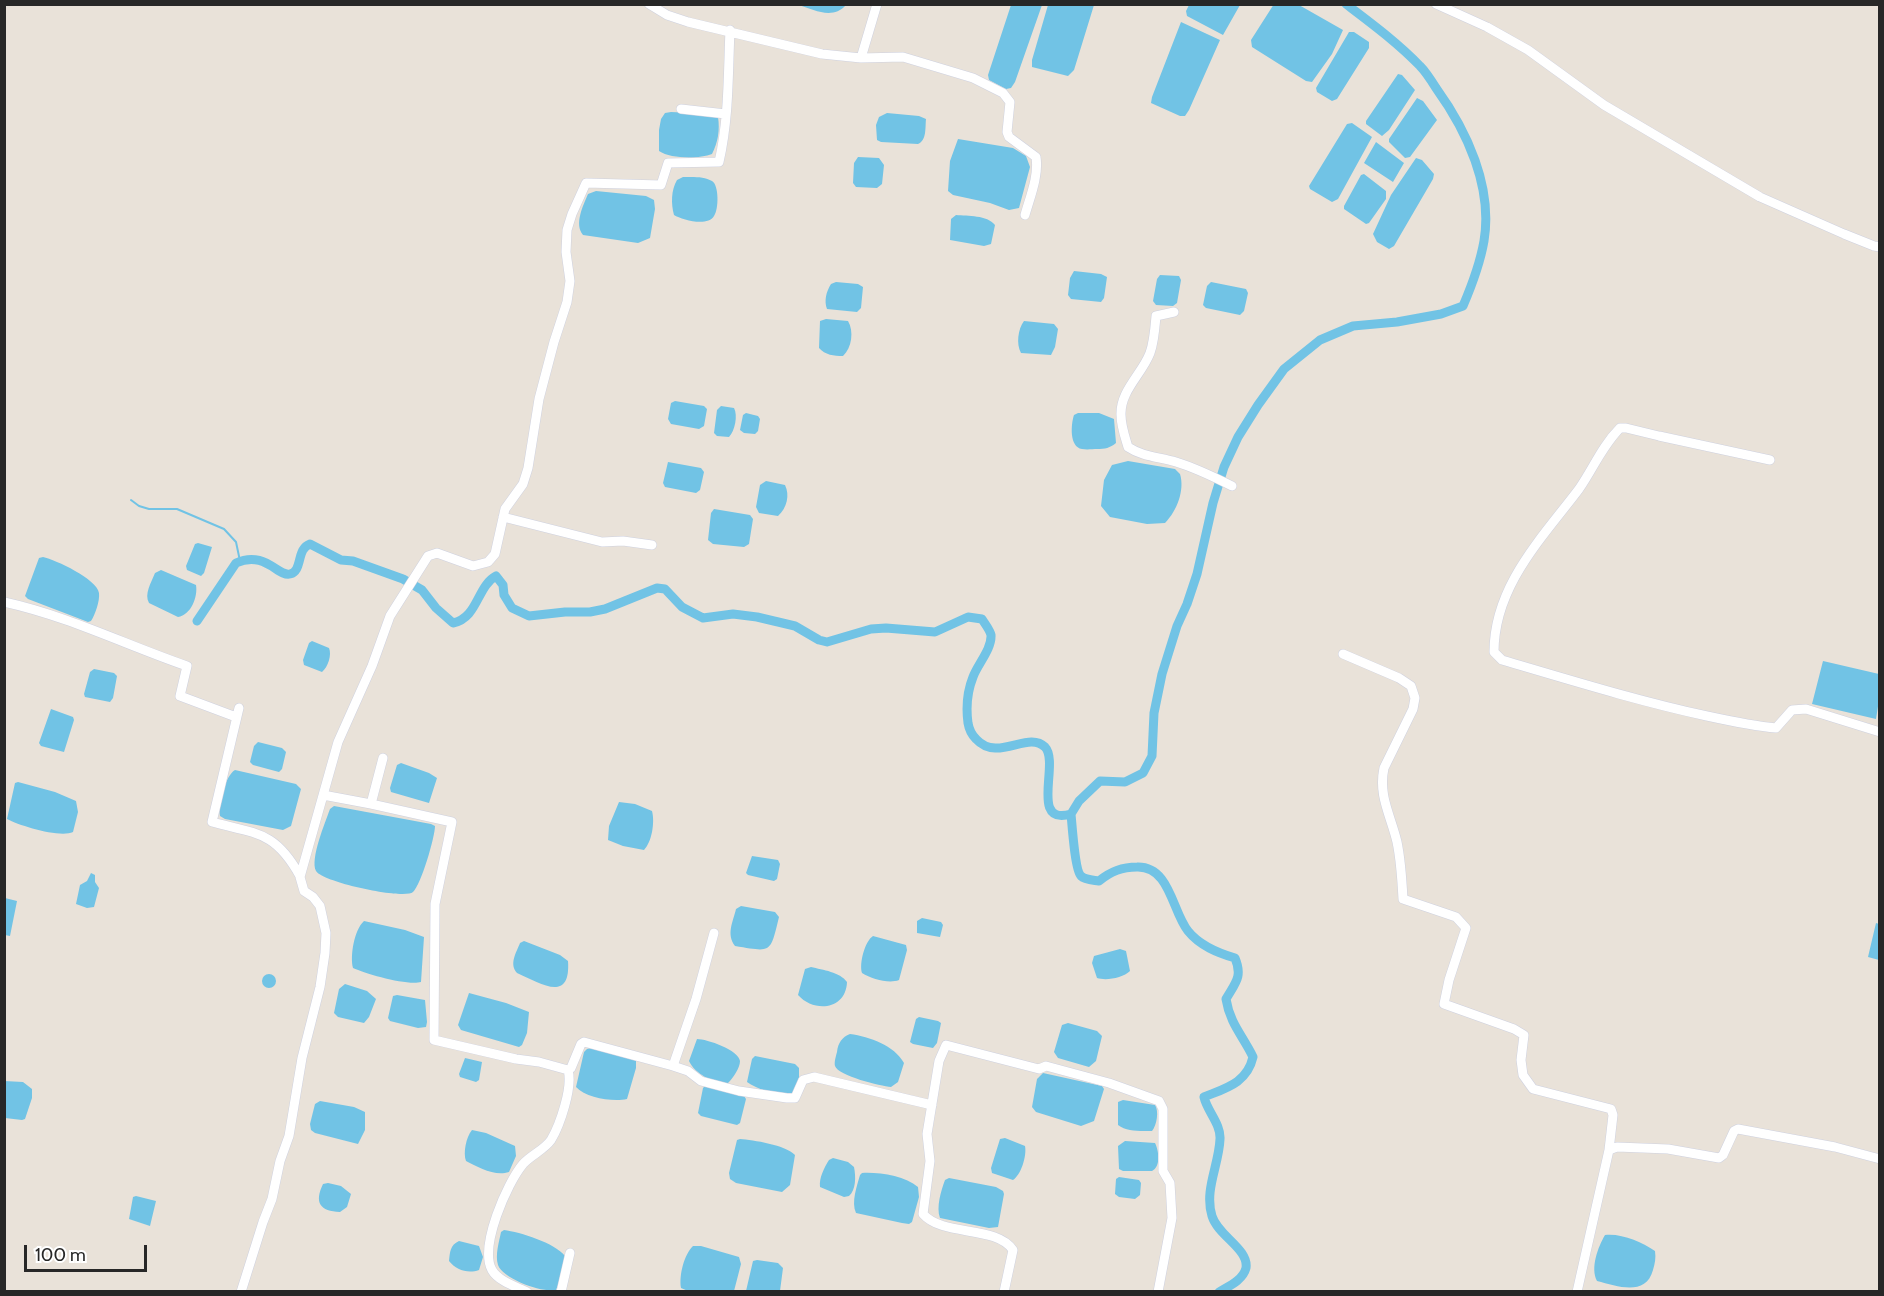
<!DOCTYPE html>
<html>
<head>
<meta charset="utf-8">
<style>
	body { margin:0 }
	#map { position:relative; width:1884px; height:1296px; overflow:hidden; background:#e9e2d9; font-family:Cabin,sans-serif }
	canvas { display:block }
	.frame { position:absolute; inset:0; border:6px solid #272727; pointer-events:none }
	.scale { position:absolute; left:24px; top:1245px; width:123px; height:27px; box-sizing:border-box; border:3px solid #272727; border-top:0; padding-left:8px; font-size:18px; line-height:21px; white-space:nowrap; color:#272727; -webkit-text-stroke:4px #fff; paint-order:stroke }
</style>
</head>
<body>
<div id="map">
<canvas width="1884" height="1296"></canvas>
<div class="frame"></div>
<div class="scale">100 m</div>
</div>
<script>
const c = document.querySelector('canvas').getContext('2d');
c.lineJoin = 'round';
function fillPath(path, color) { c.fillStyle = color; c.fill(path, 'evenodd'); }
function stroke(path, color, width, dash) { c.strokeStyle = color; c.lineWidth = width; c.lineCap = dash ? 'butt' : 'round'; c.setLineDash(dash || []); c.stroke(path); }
const water = new Path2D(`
	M 1274,4 L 1299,5 L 1343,30 L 1332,54 L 1312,82 L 1306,81 L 1252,47 L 1251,40 Z
	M 799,5 L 846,5 C 833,20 814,10 799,5 Z
	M 1011,5 L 1042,5 L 1015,82 L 1011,88 L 1006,89 L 989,80 L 988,75 Z
	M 1048,5 L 1094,5 L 1074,70 L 1068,76 L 1032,67 L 1032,60 Z
	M 1189,5 L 1189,4 L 1240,5 L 1223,35 L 1187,16 L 1186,11 Z
	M 1181,22 L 1220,40 L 1189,110 L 1185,116 L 1180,116 L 1151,103 L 1152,97 Z
	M 1349,32 L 1354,32 L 1369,42 L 1369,48 L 1337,99 L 1332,101 L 1317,92 L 1316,88 Z
	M 1398,74 L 1402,75 L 1415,90 L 1389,130 L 1382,136 L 1366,124 L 1366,121 Z
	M 1417,98 L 1423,101 L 1437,120 L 1410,157 L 1405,158 L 1389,142 L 1389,139 Z
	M 671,112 L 713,114 L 718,117 C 720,130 718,142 712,154 C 699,159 671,159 659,151 L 659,130 L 661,119 L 665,113 Z
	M 887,113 L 919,116 L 926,119 C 925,128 927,140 918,144 L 881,142 L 877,140 L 876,125 L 879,117 Z
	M 1352,123 L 1372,137 L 1338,199 L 1332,202 L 1310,189 L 1309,186 L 1347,124 Z
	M 958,139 L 1013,148 L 1026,156 L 1030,167 L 1019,208 L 1009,210 L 990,203 L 953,195 L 948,191 L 950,161 Z
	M 1376,142 L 1404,163 L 1393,182 L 1364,163 Z
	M 858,157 L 879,158 L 884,165 L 882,184 L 877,188 L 856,187 L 853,183 L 854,163 Z
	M 1416,158 L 1422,160 L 1434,174 L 1433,179 L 1394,246 L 1389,249 L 1377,242 L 1373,234 L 1391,195 Z
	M 1364,174 L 1386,191 L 1386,199 L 1369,223 L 1366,224 L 1344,209 L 1344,206 L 1361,175 Z
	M 683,177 C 692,177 704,176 712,181 C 719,185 719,209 714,216 C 708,227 682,220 674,215 C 671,204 671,190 677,180 Z
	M 596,191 L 646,196 L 654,200 L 655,209 L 650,238 L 638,243 L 583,235 C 574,224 583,206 588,194 Z
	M 956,215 C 968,216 987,215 995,225 L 991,244 L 984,246 L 950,240 L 951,219 Z
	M 1074,271 L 1101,274 L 1107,277 L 1104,298 L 1101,302 L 1071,299 L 1068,295 L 1070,278 Z
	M 1160,275 L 1179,276 L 1181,280 L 1177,303 L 1173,306 L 1156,305 L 1153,301 L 1157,279 Z
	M 836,282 L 858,284 L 863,287 L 861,308 L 857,312 L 827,309 C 824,301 826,292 831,284 Z
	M 1211,282 L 1246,289 L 1248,293 L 1244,311 L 1240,315 L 1206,308 L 1203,305 L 1207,286 Z
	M 826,319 L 848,321 C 854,331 852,348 843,356 C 834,356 825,355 819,348 L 820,321 Z
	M 1024,321 L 1054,324 L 1058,329 L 1055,347 L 1051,355 L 1021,353 C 1016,344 1018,329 1024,321 Z
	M 675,401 L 704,406 L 707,409 L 704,426 L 699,429 L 671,424 L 668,419 L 671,403 Z
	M 721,406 L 734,408 C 738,415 735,431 729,437 L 717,436 L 714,433 L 717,410 Z
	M 746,413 L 758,416 L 760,419 L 758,431 L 755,434 L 744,433 L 740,430 L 743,415 Z
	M 1078,413 L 1099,413 L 1114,419 L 1116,443 C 1110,448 1105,449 1097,449 C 1093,449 1087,450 1082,449 C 1069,447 1071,424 1074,415 Z
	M 1128,461 L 1175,469 L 1180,474 C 1185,490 1177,511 1165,523 L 1147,524 L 1110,517 L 1101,506 L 1104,480 L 1112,465 Z
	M 668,462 L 701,468 L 704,472 L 700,490 L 696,493 L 665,487 L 663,483 Z
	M 766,481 L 785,485 C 790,495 787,508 778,516 L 759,513 L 756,507 L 760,485 Z
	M 714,509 L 750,515 L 753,519 L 749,544 L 744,547 L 713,544 L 708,540 L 711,513 Z
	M 198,543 L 212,547 L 204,573 L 201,576 L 187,570 L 186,566 L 195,544 Z
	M 43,557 C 56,560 97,579 99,593 C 100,601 95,615 91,621 L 88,622 L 28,599 L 25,596 L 39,558 Z
	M 161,570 L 196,585 C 198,597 191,615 178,617 L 149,603 C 144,594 151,583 155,573 Z
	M 312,641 L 329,648 C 332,655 328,667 322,672 L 304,665 L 303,660 L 309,643 Z
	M 1823,661 L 1879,674 L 1879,700 L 1876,719 L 1812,704 Z
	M 94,669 L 114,673 L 117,676 L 113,698 L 110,702 L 85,697 L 84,694 L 90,672 Z
	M 51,709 L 73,717 L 74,720 L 64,752 L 41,746 L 39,743 Z
	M 258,742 L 282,748 L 286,752 L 282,769 L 279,772 L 253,765 L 250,762 L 254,746 Z
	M 401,763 L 429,773 L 437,778 L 429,803 L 391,792 L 390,788 L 397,765 Z
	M 235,770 L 296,784 L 301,789 L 291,826 L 283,830 L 225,819 L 220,816 C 218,804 225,776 235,770 Z
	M 18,782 L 55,792 L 76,801 L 78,812 L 73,832 C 60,838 20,826 7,819 L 15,783 Z
	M 619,802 L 635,804 L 652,811 C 655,822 652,842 644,850 L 623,846 L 608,840 L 609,826 Z
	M 334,806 L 431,824 L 435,826 C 435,837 421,885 413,892 C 404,900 322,882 316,871 C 310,859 325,823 330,809 Z
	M 752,856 L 778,860 L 780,864 L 777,879 L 774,881 L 748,875 L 746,873 Z
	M 91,873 L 95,875 L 95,882 L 99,888 L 94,907 L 87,908 L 76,904 L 80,885 L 87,881 Z
	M 5,898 L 17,901 L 10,936 L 5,935 Z
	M 741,906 L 775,912 L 779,917 C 770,954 772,952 735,946 C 726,934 733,922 736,909 Z
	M 922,918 L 941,922 L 943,925 L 940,937 L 917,933 L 917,921 Z
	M 364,921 L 405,930 L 424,937 L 421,982 C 408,986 366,974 353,968 C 350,956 354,930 364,921 Z
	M 1876,923 L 1879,924 L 1879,960 L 1868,957 Z
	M 873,936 L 906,945 L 907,950 L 899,980 C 889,984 872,979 862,973 C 859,963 865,941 873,936 Z
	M 524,941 L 560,955 L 568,961 C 571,1004 540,983 517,973 C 509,964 516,953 520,943 Z
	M 1120,949 L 1126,951 L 1130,971 C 1123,978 1106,981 1097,978 L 1092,963 L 1094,956 Z
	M 811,967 C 823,970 840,972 847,982 C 846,1010 814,1013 798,995 L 805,969 Z
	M262 981a7 7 0 1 1 14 0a7 7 0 1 1-14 0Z
	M 345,984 L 367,991 L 376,999 L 369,1017 L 364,1023 L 338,1017 L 334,1013 L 339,989 Z
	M 469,993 L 506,1003 L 529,1012 L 527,1033 L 522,1045 L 519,1047 L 461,1030 L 458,1025 Z
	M 397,995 L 425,1000 L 427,1022 L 426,1027 L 418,1028 L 390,1021 L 388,1018 L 393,996 Z
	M 919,1017 L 938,1021 L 941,1023 L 937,1043 L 933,1048 L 913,1044 L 910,1042 L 916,1019 Z
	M 1068,1023 L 1097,1031 L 1102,1036 L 1096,1061 L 1089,1067 L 1058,1058 L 1054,1052 L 1062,1025 Z
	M 850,1034 C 870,1037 894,1045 904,1063 L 898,1082 L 891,1087 C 881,1086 838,1076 835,1066 C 834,1062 836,1056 837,1052 C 838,1043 842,1037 850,1034 Z
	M 697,1039 C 707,1039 739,1050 740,1061 C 740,1068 733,1078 728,1083 C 714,1084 695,1074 689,1061 Z
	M 591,1048 L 636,1060 L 636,1068 L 627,1099 C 613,1102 586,1098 576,1087 L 584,1052 L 587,1049 Z
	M 755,1056 L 795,1064 L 799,1068 L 799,1078 L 792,1094 C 779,1096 758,1090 747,1082 L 752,1059 Z
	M 465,1058 L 482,1062 L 479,1080 L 476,1082 L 460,1077 L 459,1074 Z
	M 1043,1073 L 1102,1086 L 1104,1089 L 1094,1121 L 1081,1126 L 1036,1112 L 1032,1107 L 1037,1079 Z
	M 4,1081 L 23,1082 L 32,1089 L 32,1098 L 25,1119 L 22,1120 L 5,1118 Z
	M 705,1086 L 744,1096 L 746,1099 L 740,1123 L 737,1125 L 701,1116 L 698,1113 L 703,1088 Z
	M 1123,1100 L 1155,1105 C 1159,1111 1157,1125 1152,1131 C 1140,1131 1127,1132 1118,1125 L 1118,1102 Z
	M 320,1101 L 354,1107 L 365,1112 L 365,1130 L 358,1144 L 315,1133 L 311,1130 L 310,1124 L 315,1104 Z
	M 472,1130 L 486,1133 L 515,1146 L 516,1156 L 509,1172 C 495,1177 478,1167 466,1161 C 463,1153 466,1137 472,1130 Z
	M 1005,1138 L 1025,1146 C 1027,1156 1021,1175 1013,1180 L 992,1173 L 991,1168 L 1000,1139 Z
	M 740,1139 C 753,1140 786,1145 795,1155 L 790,1185 L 782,1192 L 736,1183 L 730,1179 L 729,1173 L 737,1140 Z
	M 1125,1141 L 1155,1143 C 1159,1151 1161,1167 1152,1171 L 1123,1171 L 1119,1169 L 1118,1146 Z
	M 833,1158 L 848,1162 L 854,1167 C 856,1177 856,1190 849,1196 L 844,1197 L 820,1187 C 819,1178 824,1168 829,1160 Z
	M 862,1173 C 879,1172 905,1176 918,1187 L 919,1197 L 912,1222 L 909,1224 L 902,1223 L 856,1213 C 851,1202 857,1186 860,1175 Z
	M 1119,1177 L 1139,1180 L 1141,1183 L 1140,1195 L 1135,1199 L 1119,1197 L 1115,1194 L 1116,1179 Z
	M 949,1178 L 996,1187 L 1003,1191 L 1004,1194 L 998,1227 L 989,1228 L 940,1218 C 936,1207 941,1191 945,1180 Z
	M 328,1183 L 341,1186 L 351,1194 L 347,1207 L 340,1212 C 320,1211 314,1203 323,1184 Z
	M 136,1196 L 156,1201 L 150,1226 L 129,1219 L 133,1197 Z
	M 504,1230 C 520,1232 555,1243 565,1256 L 559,1283 L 556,1290 C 542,1293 503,1279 498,1265 C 495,1255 499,1242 501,1232 Z
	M 1605,1235 C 1621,1233 1642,1242 1655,1251 C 1656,1258 1655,1263 1653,1270 C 1646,1296 1619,1287 1597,1281 C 1590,1268 1598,1247 1605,1235 Z
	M 459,1241 L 479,1246 L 483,1257 L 479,1270 C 468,1274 456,1270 449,1261 C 450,1252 450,1245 459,1241 Z
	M 693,1246 L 701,1246 L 739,1257 L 741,1264 L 734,1291 L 688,1291 L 681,1288 C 679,1275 684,1255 693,1246 Z
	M 757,1260 L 778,1263 L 783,1268 L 780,1291 L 746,1291 L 753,1261 Z`);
const stream = new Path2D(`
	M 131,500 L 139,506 L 149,509 L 177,509 L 224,529 L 236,542 L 240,561`);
const canal = new Path2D(`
	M 197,621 L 236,563 C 265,550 278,577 290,574 C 303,571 296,549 310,544 L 341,560 L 353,561 L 403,579 L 422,590 L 436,608 L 453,623 C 478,618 477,586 496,576 L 503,585 L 504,595 L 512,608 L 529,616 L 565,612 L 590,612 L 605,609 L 657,588 L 665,589 L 682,607 L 703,618 L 733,614 L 757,617 L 795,626 L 819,640 L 827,642 L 871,629 L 886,628 L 935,632 L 968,617 L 982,619 C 985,624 990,630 991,635 C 992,649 977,665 973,677 C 967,692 966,708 968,723 C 969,729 971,734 976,739 C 998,763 1028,730 1045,747 C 1060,763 1029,826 1071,814 L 1079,801 L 1100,781 L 1125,782 L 1143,773 L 1152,756 L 1154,713 L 1162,674 L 1177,626 L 1187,604 L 1197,574 L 1213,503 L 1224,467 L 1238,437 L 1258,405 L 1284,369 L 1320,340 L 1353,326 L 1397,322 L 1441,314 L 1463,306 C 1472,285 1480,264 1484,241 C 1493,187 1467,131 1436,88 C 1431,80 1426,72 1420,66 C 1398,43 1371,23 1346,4
	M 1071,814 C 1072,824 1075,871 1081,876 C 1085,880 1093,880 1099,881 C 1111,871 1122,867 1137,867 C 1170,866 1172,911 1188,931 C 1200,946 1218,953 1235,958 C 1243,977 1235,983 1226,999 C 1230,1024 1243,1036 1253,1057 C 1247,1083 1226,1088 1204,1097 C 1207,1111 1221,1124 1220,1139 C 1219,1165 1204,1190 1212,1216 C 1218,1236 1249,1249 1246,1268 C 1243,1280 1229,1286 1219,1292`);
const minor = new Path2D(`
	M 649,4 L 667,15 L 688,22 L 822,54 L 861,58 L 903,57 L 973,78 L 1003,93 L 1010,102 L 1007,132 L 1009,137 L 1036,157 C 1039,176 1030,197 1025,215
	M 1436,4 L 1487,27 L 1528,50 L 1604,105 L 1760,197 L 1844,234 L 1874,246 L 1880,247
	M 861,58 L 877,4
	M 681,109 L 726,114
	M 1174,312 L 1156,316 C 1155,328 1154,342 1150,353 C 1142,374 1120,391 1121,415 C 1121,426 1125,437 1128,447 C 1143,457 1160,457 1176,462 C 1196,468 1214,477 1232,486
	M 1770,460 L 1659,436 L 1626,428 L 1620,428 C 1602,446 1593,469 1579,489 C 1542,538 1494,586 1494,652 L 1502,660 C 1570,680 1638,701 1707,716 C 1730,721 1753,726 1776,728 L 1792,710 L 1806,709 L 1880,732
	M 503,517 L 602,542 L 623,541 L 652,545
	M 4,602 C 68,616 126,645 187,666 L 180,696 L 236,717
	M 1343,654 L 1399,678 L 1411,686 L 1415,698 L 1413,709 L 1384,768 C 1378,796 1391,816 1397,842 C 1401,861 1402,880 1403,899 L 1456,917 L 1466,928 L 1449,980 L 1444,1004 L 1514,1029 L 1524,1035 L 1521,1060 L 1523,1075 L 1533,1089 L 1611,1109 L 1613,1115 L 1609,1150
	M 239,708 L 212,822 C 257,834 275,831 300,876
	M 323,795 L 371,804 L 383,758
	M 371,804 L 452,822 L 435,904 L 434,1040 L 516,1059 L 539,1062 L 568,1070 L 571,1068 L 581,1044 L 584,1042 L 673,1066 L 688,1071 L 701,1081 L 739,1091 L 787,1098 L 795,1098 L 803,1080 L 814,1077 L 932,1105
	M 673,1066 L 696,999 L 714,933
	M 241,1292 L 263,1222 L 272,1199 L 280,1161 L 289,1136 L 302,1058 L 320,987 L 325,953 L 326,933 L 320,906 L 313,897 L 304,891 L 300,877 L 338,742 L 372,666 L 390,616 L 428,556 L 437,553 L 473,566 L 488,562 L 495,554 L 505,509 L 523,484 L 528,468 L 539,399 L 554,342 L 567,302 L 570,281 L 566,252 L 567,230 L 572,214 L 586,183 L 661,185 L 668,163 L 719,162 C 729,119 728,75 730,30
	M 527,1292 C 517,1287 498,1281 492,1270 C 479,1247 507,1183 523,1164 C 531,1155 544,1150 551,1140 C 560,1125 573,1087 568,1070
	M 561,1292 L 570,1253
	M 1004,1292 L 1013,1250 C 996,1225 943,1237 923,1214 L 930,1161 L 927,1134 L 939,1061 L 946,1045 L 1039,1069 L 1046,1066 L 1109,1083 L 1159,1101 L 1163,1109 L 1163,1171 L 1170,1183 L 1172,1218 L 1158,1292
	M 1577,1292 L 1609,1150 L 1617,1147 L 1668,1149 L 1719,1158 L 1723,1155 L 1734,1131 L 1738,1129 L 1835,1147 L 1880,1159`);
fillPath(water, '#71c3e5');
stroke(stream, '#71c3e5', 2);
stroke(canal, '#71c3e5', 9);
stroke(minor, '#ced1df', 10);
stroke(minor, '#fff', 9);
</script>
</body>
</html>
